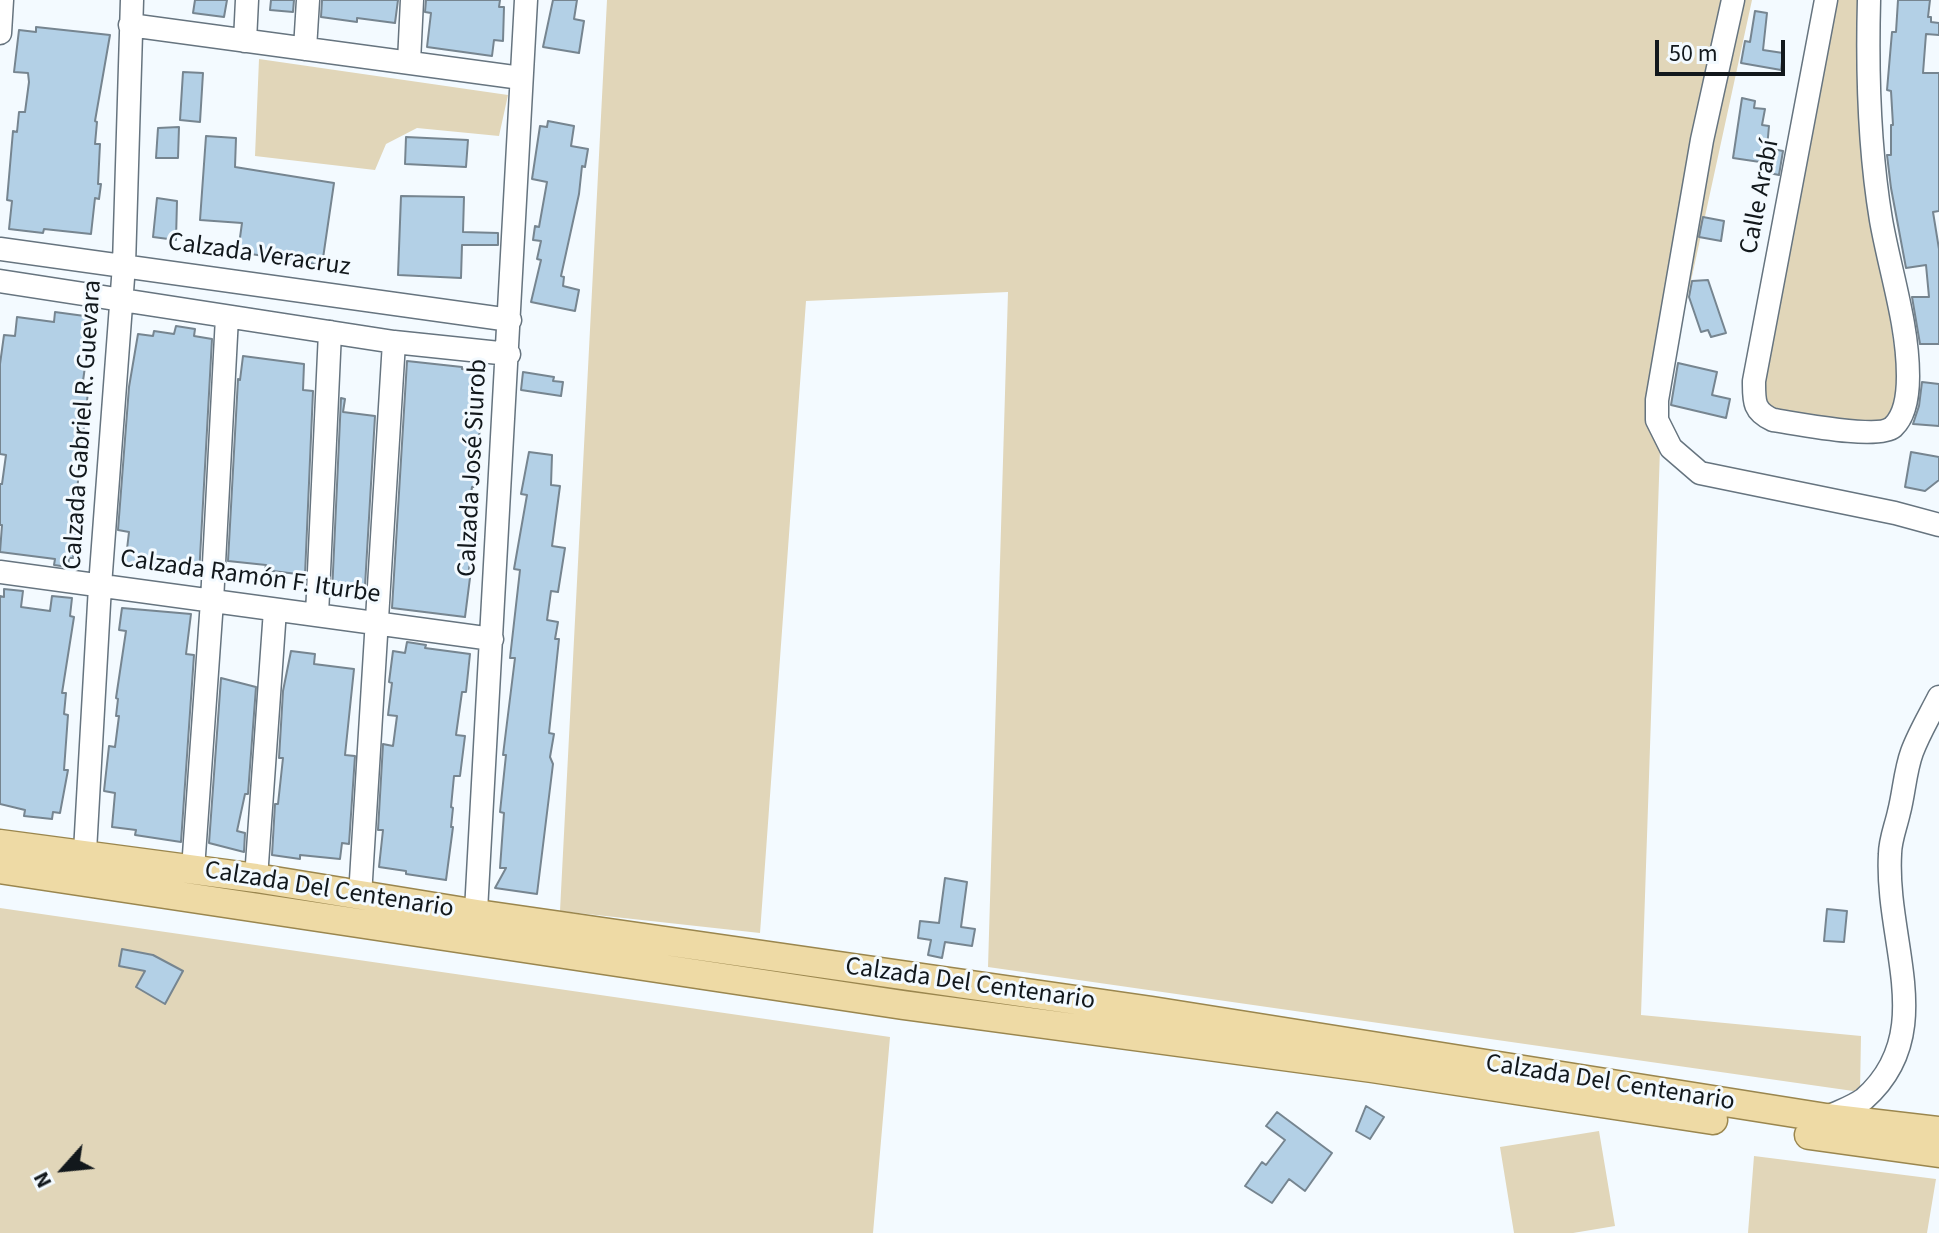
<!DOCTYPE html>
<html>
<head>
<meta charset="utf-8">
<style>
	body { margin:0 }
	#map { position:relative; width:1939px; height:1233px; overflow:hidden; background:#f3faff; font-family:"Source Sans 3",sans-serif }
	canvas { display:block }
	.north { position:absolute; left:24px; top:1129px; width:80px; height:80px; -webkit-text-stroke:6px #f3faff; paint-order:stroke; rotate:243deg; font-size:22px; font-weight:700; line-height:32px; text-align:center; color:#12181c }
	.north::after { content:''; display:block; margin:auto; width:28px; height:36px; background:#12181c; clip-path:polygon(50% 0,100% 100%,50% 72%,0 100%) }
	.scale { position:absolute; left:1655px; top:40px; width:130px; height:36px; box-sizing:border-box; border:4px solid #12181c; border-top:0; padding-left:10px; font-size:24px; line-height:28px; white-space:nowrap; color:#12181c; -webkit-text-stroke:6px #f3faff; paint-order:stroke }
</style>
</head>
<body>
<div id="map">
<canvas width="1939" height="1233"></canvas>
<div class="north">N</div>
<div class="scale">50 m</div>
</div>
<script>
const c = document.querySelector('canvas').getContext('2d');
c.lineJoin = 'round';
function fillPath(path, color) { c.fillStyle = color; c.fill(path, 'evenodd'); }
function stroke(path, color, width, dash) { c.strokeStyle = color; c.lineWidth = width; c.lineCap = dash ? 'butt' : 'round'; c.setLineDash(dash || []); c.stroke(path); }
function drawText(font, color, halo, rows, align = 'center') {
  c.font = font + ' "Source Sans 3",sans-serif'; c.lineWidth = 6; c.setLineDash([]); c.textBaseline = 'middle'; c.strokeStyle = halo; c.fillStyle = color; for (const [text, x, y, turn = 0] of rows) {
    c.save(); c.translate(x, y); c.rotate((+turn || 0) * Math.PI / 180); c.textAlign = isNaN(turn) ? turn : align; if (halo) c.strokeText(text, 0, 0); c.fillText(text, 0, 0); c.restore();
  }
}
const green = new Path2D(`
	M 607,0 L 1752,0 L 1661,419 L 1641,1015 L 1861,1036 L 1860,1092 L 988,967 L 1008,292 L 806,301 L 760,933 L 560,911 Z
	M 1832,0 L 1863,0 L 1861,70 L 1868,215 L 1887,300 L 1901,395 L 1889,419 L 1868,425 L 1775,415 L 1762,398 L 1805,169 Z
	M 259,59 L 508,95 L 499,136 L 417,128 L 386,144 L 375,170 L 255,156 Z
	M 0,908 L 890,1037 L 873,1233 L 0,1233 Z
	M 1599,1131 L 1615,1226 L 1573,1233 L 1514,1233 L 1500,1147 Z
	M 1754,1156 L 1936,1179 L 1927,1233 L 1748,1233 Z`);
const building = new Path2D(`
	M 195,0 L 227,0 L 224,17 L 193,13 Z
	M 271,0 L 294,0 L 293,12 L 270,10 Z
	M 322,0 L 398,0 L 395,23 L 357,18 L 357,22 L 321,17 Z
	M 426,0 L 500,0 L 499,7 L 504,7 L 503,41 L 494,40 L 492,56 L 427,47 L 431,13 L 425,12 Z
	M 553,0 L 577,0 L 574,19 L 584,21 L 579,53 L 543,47 Z
	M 1898,0 L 1930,0 L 1928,17 L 1931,17 L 1931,22 L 1939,23 L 1939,35 L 1926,34 L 1923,73 L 1939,73 L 1939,211 L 1933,212 L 1939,249 L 1939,344 L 1920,344 L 1912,297 L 1929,297 L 1926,265 L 1906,268 L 1891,188 L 1887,155 L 1891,155 L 1891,125 L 1893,125 L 1891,91 L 1887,90 L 1892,32 L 1896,32 Z
	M 1755,11 L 1767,13 L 1763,50 L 1783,53 L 1781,70 L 1741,63 L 1745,41 L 1750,42 Z
	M 36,27 L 110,35 L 95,121 L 97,122 L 95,144 L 100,144 L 98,184 L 101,184 L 99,199 L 95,198 L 91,234 L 44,229 L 43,233 L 9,229 L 12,201 L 7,200 L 13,131 L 17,132 L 19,112 L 25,112 L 29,82 L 28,73 L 14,72 L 19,30 L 36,32 Z
	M 183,72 L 203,73 L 200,122 L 180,120 Z
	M 1742,98 L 1755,101 L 1754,108 L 1765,109 L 1762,125 L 1769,126 L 1767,148 L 1783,151 L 1779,175 L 1759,171 L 1760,162 L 1733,158 Z
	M 548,121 L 574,126 L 571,146 L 588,149 L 585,167 L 582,166 L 579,194 L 561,276 L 564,277 L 563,286 L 579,290 L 575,311 L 531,302 L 541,260 L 537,259 L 541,241 L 533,240 L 535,226 L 539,227 L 547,182 L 532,179 L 540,126 L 547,127 Z
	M 179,127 L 178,158 L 156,158 L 158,128 Z
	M 206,136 L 236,138 L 235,167 L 334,183 L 322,265 L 238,252 L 242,223 L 200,220 Z
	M 406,137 L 468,140 L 466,167 L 405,164 Z
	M 401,196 L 464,197 L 463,232 L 498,233 L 498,245 L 462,245 L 461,278 L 398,275 Z
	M 157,198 L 177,201 L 176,240 L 153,237 Z
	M 1703,217 L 1724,221 L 1721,241 L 1699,237 Z
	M 1708,280 L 1726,333 L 1711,337 L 1708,330 L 1701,332 L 1689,297 L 1692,281 Z
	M 55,312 L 92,317 L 83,381 L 82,391 L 88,392 L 77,490 L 77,510 L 80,511 L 73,558 L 69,558 L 68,567 L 54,565 L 55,559 L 0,552 L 2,525 L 0,525 L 0,484 L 2,484 L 6,455 L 0,454 L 0,364 L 4,335 L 15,336 L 17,317 L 54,322 Z
	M 176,326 L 195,329 L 194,336 L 212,339 L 199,576 L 125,566 L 129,532 L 118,530 L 129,387 L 138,334 L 153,336 L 154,331 L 174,334 Z
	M 243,356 L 304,364 L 303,390 L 313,391 L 305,575 L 265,570 L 266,565 L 228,561 L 238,379 L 240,380 Z
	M 407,361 L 462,367 L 462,369 L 483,372 L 476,415 L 482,416 L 474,471 L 479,472 L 477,487 L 472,487 L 468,516 L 477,518 L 469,569 L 471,570 L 465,617 L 392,608 Z
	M 1678,363 L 1717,372 L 1712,395 L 1730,399 L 1726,418 L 1671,405 Z
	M 523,372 L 554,377 L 553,381 L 563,382 L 561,396 L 521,390 Z
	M 1922,382 L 1939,384 L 1939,426 L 1913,424 L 1919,406 Z
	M 341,398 L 345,399 L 343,412 L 375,416 L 365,586 L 350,584 L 348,596 L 332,593 Z
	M 529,452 L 552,455 L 551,485 L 560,486 L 552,546 L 565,548 L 558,592 L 551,591 L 547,620 L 558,622 L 555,639 L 559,639 L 549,733 L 554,734 L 550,757 L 553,764 L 537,894 L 495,888 L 506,868 L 500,868 L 504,813 L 500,812 L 506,755 L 503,755 L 515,658 L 510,658 L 520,570 L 514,569 L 527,495 L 521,494 Z
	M 1911,452 L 1939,457 L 1939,480 L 1925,491 L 1905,487 Z
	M 4,589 L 23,591 L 21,607 L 50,611 L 52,596 L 72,598 L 70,616 L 74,617 L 62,693 L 66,693 L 64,714 L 68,715 L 64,770 L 68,770 L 60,813 L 53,812 L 52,819 L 24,816 L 25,810 L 0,804 L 0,596 L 4,597 Z
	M 122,608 L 191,614 L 186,654 L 194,655 L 181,842 L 135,835 L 136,830 L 112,827 L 115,793 L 104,791 L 109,746 L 115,747 L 119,716 L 116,716 L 118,699 L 116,698 L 126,631 L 119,630 Z
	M 407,642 L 426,645 L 425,648 L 470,654 L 466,692 L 462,692 L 456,735 L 465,736 L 460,776 L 454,776 L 451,807 L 453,808 L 451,827 L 453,827 L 446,880 L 406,874 L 406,871 L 379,867 L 383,830 L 378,830 L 383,744 L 393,746 L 397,716 L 388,715 L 392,683 L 389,682 L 393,651 L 405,653 Z
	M 291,651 L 315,654 L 314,664 L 354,669 L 345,755 L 355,756 L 349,844 L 342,843 L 340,859 L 300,855 L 300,859 L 272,855 L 275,804 L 278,804 L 283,758 L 279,758 L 283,691 Z
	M 221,678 L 256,687 L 248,794 L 245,794 L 237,831 L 245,833 L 244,852 L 209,843 Z
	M 945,878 L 967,882 L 961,927 L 975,929 L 972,946 L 945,942 L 942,958 L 928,955 L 931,940 L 918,938 L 920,921 L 939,923 Z
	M 1827,909 L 1847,911 L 1844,942 L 1824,941 Z
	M 122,949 L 153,955 L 183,971 L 165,1004 L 136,987 L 145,971 L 119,966 Z
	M 1366,1106 L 1384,1117 L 1370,1139 L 1356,1131 Z
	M 1277,1112 L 1332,1153 L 1305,1191 L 1289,1179 L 1272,1203 L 1245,1186 L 1262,1162 L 1266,1165 L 1285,1140 L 1266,1126 Z`);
const minor = new Path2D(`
	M 1733,0 L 1702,140 L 1657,400 L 1657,420 L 1671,448 L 1700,473 L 1895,513 L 1939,525
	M 1826,0 L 1754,381 C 1754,401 1753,411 1773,420 C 1795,423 1878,440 1893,427 C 1906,415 1908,394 1908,376 C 1908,324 1890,271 1881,220 C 1869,148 1867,73 1869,0
	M 130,25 L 521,78
	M 0,33 L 2,0
	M 245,41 L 247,0
	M 305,49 L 308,0
	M 409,62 L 412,0
	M 0,249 L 510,320
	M 0,281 L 394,342 L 509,354
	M 0,572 L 492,639
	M 317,615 L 330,332
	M 84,869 L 100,586 L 124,265 L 132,0
	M 193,869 L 212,601 L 227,317
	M 256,878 L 275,610
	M 360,896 L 394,342
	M 475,929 L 526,0
	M 1826,1118 C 1838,1112 1853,1107 1864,1099 C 1939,1033 1885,943 1890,854 C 1890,840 1896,826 1899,812 C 1904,793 1905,771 1912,752 C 1919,733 1930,715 1939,697`);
const major = new Path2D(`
	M 0,844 L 256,878 L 477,914 L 1152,1011 L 1826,1118 L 1939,1131
	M 0,869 L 903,1005 L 1372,1068 L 1713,1120
	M 1809,1135 L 1939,1153`);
const streetNames = [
	["Calle Arabí",1761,197,-79],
	["Calzada Veracruz",259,256,8],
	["Calzada Gabriel R. Guevara",84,425,-86],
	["Calzada José Siurob",474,468,-87],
	["Calzada Ramón F. Iturbe",250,578,8],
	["Calzada Del Centenario",329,891,9],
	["Calzada Del Centenario",970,985,8],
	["Calzada Del Centenario",1610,1084,9]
];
fillPath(green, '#e1d6b9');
fillPath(building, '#b3d0e6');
stroke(building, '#768590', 2);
stroke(minor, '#66747f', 25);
stroke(major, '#9a864e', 31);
stroke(minor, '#fff', 22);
stroke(major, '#eedaa5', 28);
drawText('26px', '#12181c', '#f3faff', streetNames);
</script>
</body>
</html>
